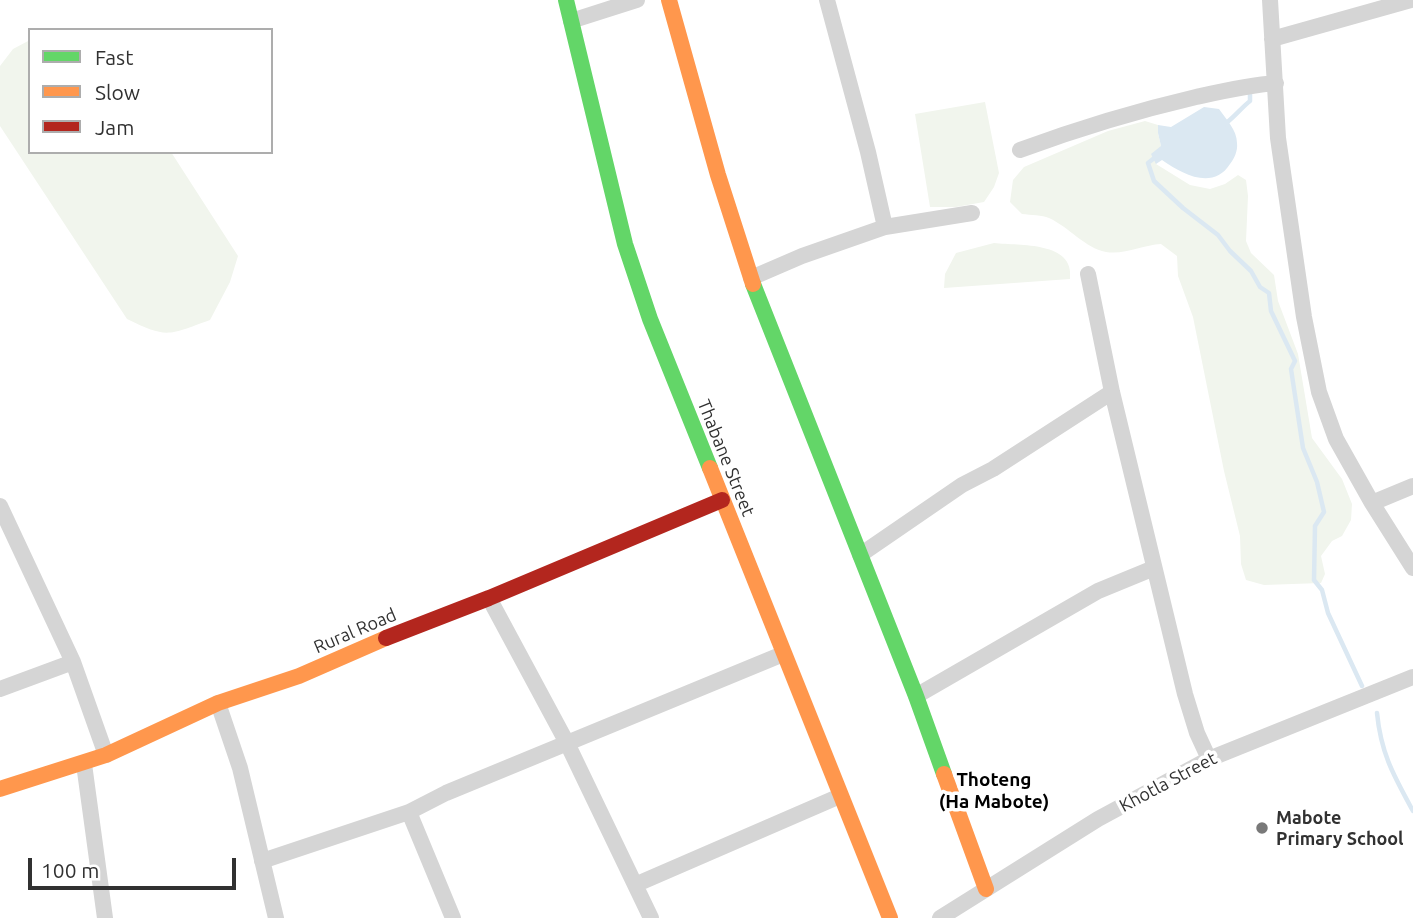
<!DOCTYPE html>
<html>
<head>
<meta charset="utf-8">
<style>
	body { margin:0 }
	#map { position:relative; width:1413px; height:918px; overflow:hidden; background:#fff; font-family:Ubuntu,sans-serif }
	canvas { display:block }
	.legend { position:absolute; left:28px; top:28px; width:245px; height:126px; box-sizing:border-box; background:#fff; border:2px solid #adadad; margin:0; padding:9px 12px; list-style:none; font-size:21px; color:#313131 }
	.legend li { display:flex; align-items:center; gap:14px; height:35px }
	.legend b { width:35px; border:2px solid #adadad }
	.scale { position:absolute; left:28px; top:858px; width:208px; height:32px; box-sizing:border-box; border:4px solid #313131; border-top:0; padding-left:9px; font-size:21px; line-height:24px; white-space:nowrap; color:#313131; -webkit-text-stroke:5px #fff; paint-order:stroke }
</style>
</head>
<body>
<div id="map">
<canvas width="1413" height="918"></canvas>
<ul class="legend">
<li><b style="height:9px;background:#63d668"></b>Fast</li>
<li><b style="height:9px;background:#ff974d"></b>Slow</li>
<li><b style="height:9px;background:#b3261e"></b>Jam</li>
</ul>
<div class="scale">100 m</div>
</div>
<script>
const c = document.querySelector('canvas').getContext('2d');
c.lineJoin = 'round';
function fillPath(path, color) { c.fillStyle = color; c.fill(path, 'evenodd'); }
function stroke(path, color, width, dash) { c.strokeStyle = color; c.lineWidth = width; c.lineCap = dash ? 'butt' : 'round'; c.setLineDash(dash || []); c.stroke(path); }
function drawText(font, color, halo, rows, align = 'center') {
  c.font = font + ' Ubuntu,sans-serif'; c.lineWidth = 7; c.setLineDash([]); c.textBaseline = 'middle'; c.strokeStyle = halo; c.fillStyle = color; for (const [text, x, y, turn = 0] of rows) {
    c.save(); c.translate(x, y); c.rotate((+turn || 0) * Math.PI / 180); c.textAlign = isNaN(turn) ? turn : align; if (halo) c.strokeText(text, 0, 0); c.fillText(text, 0, 0); c.restore();
  }
}
const green = new Path2D(`
	M 30,40 L 30,152 L 171,152 L 238,256 L 230,282 L 210,320 C 168,335 168,339 127,319 L 0,126 L 0,66 L 13,49 Z
	M 985,102 L 999,173 L 994,187 L 984,202 L 956,207 L 930,207 L 915,114 Z
	M 1145,121 L 1158,125 L 1158,133 L 1161,146 L 1156,164 L 1190,185 L 1210,189 L 1225,184 L 1238,175 L 1246,180 L 1248,196 L 1246,241 L 1251,253 L 1274,275 L 1278,301 L 1298,354 L 1312,438 L 1342,479 L 1352,504 L 1351,520 L 1342,536 L 1332,541 L 1321,556 L 1325,574 L 1321,583 L 1264,585 L 1246,580 L 1241,564 L 1240,536 L 1224,471 L 1193,317 L 1178,276 L 1177,256 L 1161,244 C 1143,245 1125,255 1106,252 C 1085,248 1069,227 1049,218 C 1042,215 1031,215 1022,214 L 1010,202 L 1013,180 L 1024,167 L 1108,131 Z
	M 994,243 C 1020,246 1075,241 1070,279 L 944,288 L 945,274 L 956,253 Z`);
const water = new Path2D(`
	M 1204,107 L 1219,109 C 1226,119 1237,130 1237,143 C 1238,151 1234,159 1230,164 C 1213,191 1182,174 1162,160 L 1156,164 L 1151,154 L 1161,146 L 1158,133 L 1158,125 L 1171,127 Z`);
const stream = new Path2D(`
	M 1223,125 C 1230,122 1242,107 1250,101 L 1250,91
	M 1158,155 L 1148,163 L 1154,181 L 1183,208 L 1218,235 L 1230,251 L 1251,271 L 1260,287 L 1269,293 L 1271,311 L 1295,361 L 1291,369 L 1303,448 L 1317,482 L 1324,512 L 1315,526 L 1314,580 L 1322,590 L 1328,613 L 1362,686
	M 1377,713 C 1381,754 1394,776 1413,811`);
const street = new Path2D(`
	M 827,0 L 868,152 L 885,227
	M 1270,0 L 1278,138 L 1304,317 L 1319,392 L 1336,439 L 1372,503 L 1413,568
	M 571,21 L 637,0
	M 1272,39 L 1411,0
	M 1020,150 C 1077,129 1136,111 1196,97 C 1223,91 1249,85 1276,83
	M 1088,274 L 1112,392 L 1185,694 L 1197,733 L 1209,759
	M 751,278 L 802,256 L 885,227 L 972,213
	M 1372,503 L 1413,486
	M 0,506 L 73,662 L 106,755
	M 860,555 L 962,485 L 993,469 L 1112,392
	M 489,598 L 567,743 L 651,918
	M 0,689 L 73,662
	M 916,696 L 1098,591 L 1154,568
	M 218,703 L 240,768 L 276,918
	M 84,764 L 105,918
	M 409,812 L 453,918
	M 262,861 L 409,812 L 446,793 L 783,654
	M 637,884 L 840,796
	M 940,918 L 1098,819 L 1209,759 L 1413,677`);
const fast = new Path2D(`
	M 566,0 L 625,244 L 650,319 L 710,468
	M 753,284 L 916,696 L 944,774`);
const slow = new Path2D(`
	M 669,0 L 718,175 L 753,284
	M 710,468 L 890,918
	M 944,774 L 986,889
	M 0,789 L 106,755 L 218,703 L 299,676 L 386,638`);
const jam = new Path2D(`
	M 386,638 L 489,598 L 722,500`);
const markers = [
	[1262,828,7,"#797979"]
];
const streetNames = [
	["Thabane Street",726,458,68],
	["Rural Road",355,631,-23],
	["Khotla Street",1168,782,-28]
];
const poiNames = [
	["Mabote",1276,818],
	["Primary School",1276,839]
];
const neighbourhoodNames = [
	["Thoteng",994,780],
	["(Ha Mabote)",994,802]
];
fillPath(green, '#f1f5ed');
fillPath(water, '#dbe8f2');
stroke(stream, '#dbe8f2', 4.5);
stroke(street, '#d5d5d5', 16);
stroke(fast, '#63d668', 16);
stroke(slow, '#ff974d', 16);
stroke(jam, '#b3261e', 16);
for (const [x, y, r, color] of markers) { const dot = new Path2D(); dot.arc(x, y, r, 0, 2 * Math.PI); c.fillStyle = color; c.fill(dot); stroke(dot, '#fff', 2.5); }
drawText('18px', '#313131', '#fff', streetNames);
drawText('bold 18px', '#313131', '#fff', poiNames, 'left');
drawText('bold 19px', '#000', '#fff', neighbourhoodNames);
</script>
</body>
</html>
